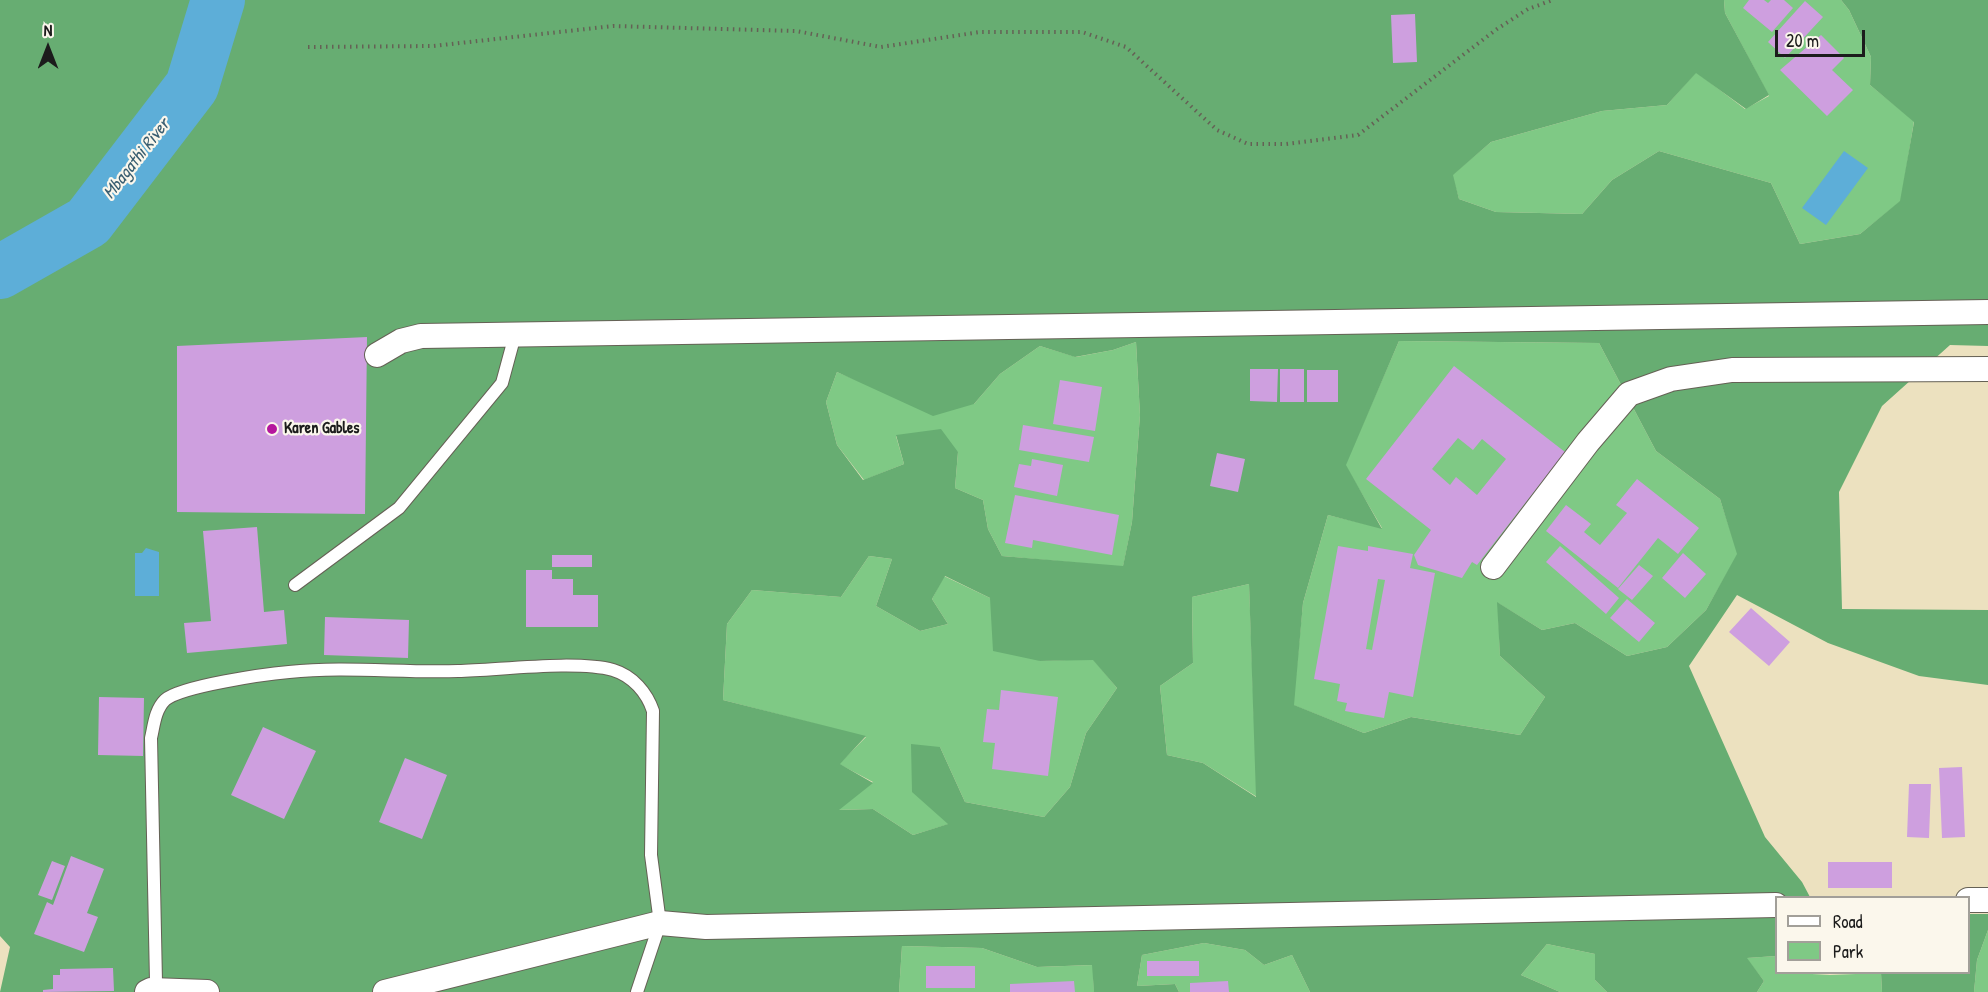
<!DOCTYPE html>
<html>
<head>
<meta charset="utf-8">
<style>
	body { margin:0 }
	#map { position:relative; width:1988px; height:992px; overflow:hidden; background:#ece1bf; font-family:"Patrick Hand",sans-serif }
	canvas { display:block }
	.legend { position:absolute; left:1775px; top:896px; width:195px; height:78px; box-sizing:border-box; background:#fbf7ec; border:2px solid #a29f99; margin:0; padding:8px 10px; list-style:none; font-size:18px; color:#1c1c1c }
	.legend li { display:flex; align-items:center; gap:12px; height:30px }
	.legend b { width:30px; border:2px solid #a29f99 }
	.north { position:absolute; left:18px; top:18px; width:60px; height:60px; -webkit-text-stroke:4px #fbf7ec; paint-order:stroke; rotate:0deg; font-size:16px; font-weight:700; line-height:24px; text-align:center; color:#1c1c1c }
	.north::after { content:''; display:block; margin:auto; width:21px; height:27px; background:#1c1c1c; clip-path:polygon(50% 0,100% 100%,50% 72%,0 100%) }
	.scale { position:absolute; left:1775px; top:30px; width:90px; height:27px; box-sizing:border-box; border:3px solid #1c1c1c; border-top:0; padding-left:8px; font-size:18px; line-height:21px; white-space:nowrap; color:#1c1c1c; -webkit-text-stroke:4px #fbf7ec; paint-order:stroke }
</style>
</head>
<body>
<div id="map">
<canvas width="1988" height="992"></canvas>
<ul class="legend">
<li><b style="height:8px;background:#fff"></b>Road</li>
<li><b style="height:16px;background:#7fc985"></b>Park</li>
</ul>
<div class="north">N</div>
<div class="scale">20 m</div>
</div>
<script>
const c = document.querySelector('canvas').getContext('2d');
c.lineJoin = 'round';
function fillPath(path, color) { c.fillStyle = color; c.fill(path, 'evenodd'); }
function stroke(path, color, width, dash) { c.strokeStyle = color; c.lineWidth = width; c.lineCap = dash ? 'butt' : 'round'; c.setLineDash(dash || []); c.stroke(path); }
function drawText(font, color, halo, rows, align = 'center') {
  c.font = font + ' "Patrick Hand",sans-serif'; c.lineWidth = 4.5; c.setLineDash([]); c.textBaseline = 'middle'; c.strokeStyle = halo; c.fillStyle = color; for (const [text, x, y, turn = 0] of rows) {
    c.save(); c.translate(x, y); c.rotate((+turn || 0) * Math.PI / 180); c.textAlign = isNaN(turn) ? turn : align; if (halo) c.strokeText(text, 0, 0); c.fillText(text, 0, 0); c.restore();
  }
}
const green = new Path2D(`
	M 1724,0 L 1841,0 L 1849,10 L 1871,57 L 1870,85 L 1914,121 L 1901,201 L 1860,234 L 1800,244 L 1771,183 L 1659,151 L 1612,180 L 1582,214 L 1496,212 L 1459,199 L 1452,175 L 1491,142 L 1602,111 L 1667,105 L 1696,72 L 1745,109 L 1769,96 L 1725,13 Z
	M 1399,341 L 1599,343 L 1656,451 L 1720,499 L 1738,554 L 1706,610 L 1667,647 L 1627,656 L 1575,623 L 1542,630 L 1498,603 L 1500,656 L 1545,697 L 1520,735 L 1411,717 L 1364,733 L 1293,705 L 1303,603 L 1328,515 L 1382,528 L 1345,465 Z
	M 1136,342 L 1140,415 L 1132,522 L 1123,567 L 1002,556 L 988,529 L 983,500 L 955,488 L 958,452 L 896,436 L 904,464 L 864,480 L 837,445 L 826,402 L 837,372 L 880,390 L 974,404 L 1000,374 L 1040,346 L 1076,357 L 1113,350 Z
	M 869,556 L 892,559 L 876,606 L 920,631 L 948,624 L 932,599 L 944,576 L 990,598 L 1040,661 L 1093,659 L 1117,688 L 1086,733 L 1070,787 L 1044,817 L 965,802 L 940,747 L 949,824 L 913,835 L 873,809 L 837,810 L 873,782 L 839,764 L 866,737 L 723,700 L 727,624 L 752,590 L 841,597 Z
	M 1249,584 L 1257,797 L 1203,763 L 1167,755 L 1160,686 L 1193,663 L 1192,597 Z
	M 1988,930 L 1988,992 L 1974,992 L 1977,960 Z
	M 1204,943 L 1245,950 L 1264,965 L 1292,955 L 1310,992 L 1179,992 L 1175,984 L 1137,986 L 1142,955 Z
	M 1547,944 L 1595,954 L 1595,980 L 1607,992 L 1560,992 L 1521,975 Z
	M 902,946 L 982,948 L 1037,967 L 1093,965 L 1094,992 L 899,992 Z
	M 1776,956 L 1776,972 L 1830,975 L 1881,973 L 1882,992 L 1757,992 L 1764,981 L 1746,958 Z`);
const forest = new Path2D(`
	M 0,0 L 1724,0 L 1725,13 L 1769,95 L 1746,109 L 1696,73 L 1667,105 L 1602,111 L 1491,142 L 1453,175 L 1459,199 L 1496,212 L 1582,214 L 1612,180 L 1659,151 L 1771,183 L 1800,244 L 1860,234 L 1900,201 L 1914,122 L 1870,85 L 1871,57 L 1849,10 L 1841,0 L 1988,0 L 1988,346 L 1950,345 L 1882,406 L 1839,492 L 1842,609 L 1988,610 L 1988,685 L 1919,676 L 1828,643 L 1737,595 L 1689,666 L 1765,837 L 1802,882 L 1810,897 L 1776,898 L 1776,956 L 1747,958 L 1764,981 L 1757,992 L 1607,992 L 1595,980 L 1595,954 L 1547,944 L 1521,975 L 1560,992 L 1310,992 L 1292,955 L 1264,965 L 1245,950 L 1204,943 L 1142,955 L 1137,986 L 1175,984 L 1179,992 L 1094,992 L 1092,965 L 1037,967 L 982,948 L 902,946 L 899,992 L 0,992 L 10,947 L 0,936 ZM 1399,341 L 1599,343 L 1656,451 L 1720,499 L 1737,554 L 1706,610 L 1667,647 L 1627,656 L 1575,623 L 1542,630 L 1497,602 L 1500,656 L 1545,697 L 1520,735 L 1411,717 L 1364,733 L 1294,705 L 1303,603 L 1328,515 L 1382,529 L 1346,465 ZM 1136,342 L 1140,415 L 1132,522 L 1123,566 L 1002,556 L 988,529 L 983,500 L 955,488 L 958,452 L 941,429 L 896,435 L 904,464 L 863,480 L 837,445 L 826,402 L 837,372 L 933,416 L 974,404 L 1000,374 L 1040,346 L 1075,357 L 1113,350 ZM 869,556 L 892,559 L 876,606 L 920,631 L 948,624 L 932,599 L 945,576 L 990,598 L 993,651 L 1040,661 L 1093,660 L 1117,688 L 1086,733 L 1070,787 L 1044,817 L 965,802 L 940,747 L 911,744 L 912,792 L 948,824 L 913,835 L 873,809 L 839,810 L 873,783 L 840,764 L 866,736 L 723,700 L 727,624 L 752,590 L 841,597 ZM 1249,584 L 1256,797 L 1203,763 L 1167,755 L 1160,686 L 1193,663 L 1192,597 Z
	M 1969,914 L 1988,914 L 1988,930 L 1977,960 L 1974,992 L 1882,992 L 1881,973 L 1968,972 Z`);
const water = new Path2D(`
	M 1844,151 L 1868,168 L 1826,225 L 1802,208 Z
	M 146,548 L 159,552 L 159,596 L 135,596 L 135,553 L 142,553 Z`);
const river = new Path2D(`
	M 0,272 L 88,222 L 192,86 L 218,0`);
const building = new Path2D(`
	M 1749,0 L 1764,0 L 1768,3 L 1771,0 L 1784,0 L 1793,8 L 1772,32 L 1743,8 Z
	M 1805,1 L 1823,17 L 1785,58 L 1768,42 Z
	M 1415,14 L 1417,62 L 1393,63 L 1391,15 Z
	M 1821,35 L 1844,58 L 1832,70 L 1853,90 L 1827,116 L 1780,70 Z
	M 367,337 L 365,514 L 177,512 L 177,346 Z
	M 1454,366 L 1565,452 L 1477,565 L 1472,562 L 1462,578 L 1418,565 L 1414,555 L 1431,530 L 1366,479 ZM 1458,438 L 1473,450 L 1482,439 L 1506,459 L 1477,495 L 1456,477 L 1450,485 L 1432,469 Z
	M 1250,369 L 1278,369 L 1277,402 L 1250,401 Z
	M 1280,369 L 1304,369 L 1304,402 L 1280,402 Z
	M 1307,370 L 1338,370 L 1338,402 L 1307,402 Z
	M 1060,380 L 1102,387 L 1095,431 L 1053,424 Z
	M 1023,425 L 1094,437 L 1089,462 L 1019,450 Z
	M 1217,453 L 1245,459 L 1238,492 L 1210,486 Z
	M 1032,459 L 1063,465 L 1057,496 L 1014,487 L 1019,464 L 1031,466 Z
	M 1637,479 L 1699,528 L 1678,554 L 1658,538 L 1618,588 L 1546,531 L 1566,505 L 1591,524 L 1584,532 L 1600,545 L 1627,513 L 1616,505 Z
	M 1015,495 L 1119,515 L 1112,555 L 1033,540 L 1032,548 L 1005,543 Z
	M 257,527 L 264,612 L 284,610 L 287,644 L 187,653 L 184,623 L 211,621 L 203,531 Z
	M 1338,546 L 1368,551 L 1368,546 L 1413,554 L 1410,568 L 1435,573 L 1413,697 L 1389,692 L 1384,718 L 1345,711 L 1347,703 L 1337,701 L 1340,684 L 1314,679 ZM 1378,579 L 1385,580 L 1372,650 L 1366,649 Z
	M 1560,546 L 1619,598 L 1606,614 L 1546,562 Z
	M 1683,553 L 1706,574 L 1685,598 L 1662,578 Z
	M 552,555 L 592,555 L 592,567 L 552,567 Z
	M 1639,565 L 1653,576 L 1632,600 L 1618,589 Z
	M 526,570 L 552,570 L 552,579 L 573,579 L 573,595 L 598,595 L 598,627 L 526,627 Z
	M 1627,599 L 1655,623 L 1639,642 L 1610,618 Z
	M 1751,608 L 1790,642 L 1769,666 L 1729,632 Z
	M 325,617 L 409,620 L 408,658 L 324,655 Z
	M 1001,690 L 1058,697 L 1048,776 L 992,769 L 995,743 L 983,742 L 987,709 L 999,710 Z
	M 99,697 L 144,698 L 143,756 L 98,755 Z
	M 263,727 L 316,751 L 284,819 L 231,795 Z
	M 405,758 L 447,775 L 422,839 L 379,822 Z
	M 1962,767 L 1965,837 L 1942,838 L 1939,768 Z
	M 1909,784 L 1931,784 L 1929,838 L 1907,837 Z
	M 71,856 L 104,869 L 87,913 L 98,917 L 84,952 L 34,934 L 47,902 L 53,905 Z
	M 52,861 L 65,866 L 52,900 L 38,895 Z
	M 1828,862 L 1892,862 L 1892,888 L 1828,888 Z
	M 1147,961 L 1199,961 L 1199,976 L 1147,976 Z
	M 926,966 L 975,966 L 975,988 L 926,988 Z
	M 113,968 L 114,991 L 43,992 L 43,990 L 53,989 L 53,975 L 60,975 L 60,969 Z
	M 1074,981 L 1075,992 L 1010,992 L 1010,984 Z
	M 1228,981 L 1229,992 L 1190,992 L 1190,983 Z`);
const path = new Path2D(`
	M 308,47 L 433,46 L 613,26 L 796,31 L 881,47 L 980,32 L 1082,32 L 1126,47 L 1217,130 L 1248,144 L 1286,144 L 1358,135 L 1497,29 L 1528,9 L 1553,0`);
const service = new Path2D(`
	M 295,585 L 399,508 L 502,383 L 515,335
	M 151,990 L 156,982 L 151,738 C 154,725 155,710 165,700 C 181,686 266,674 289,672 C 345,666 403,673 458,671 C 500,670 576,660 613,670 C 633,676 647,693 653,711 L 651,855 L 660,923 L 637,992`);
const minor = new Path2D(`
	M 377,355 L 401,341 L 421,336 L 1988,312
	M 1493,567 L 1588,442 L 1629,394 L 1671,379 L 1732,370 L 1988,369
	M 1968,900 L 1988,900
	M 147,992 L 151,990 L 207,992
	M 385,992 L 660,923 L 706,927 L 1776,905`);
const markers = [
	[272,429,6,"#b5179e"]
];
const poiNames = [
	["Karen Gables",284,429]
];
const waterNames = [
	["Mbagathi River",137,159,-52]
];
fillPath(green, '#7fc985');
fillPath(forest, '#67ad72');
fillPath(water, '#5daed8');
stroke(river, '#5daed8', 54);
fillPath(building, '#ce9fdf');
stroke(service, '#656155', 14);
stroke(minor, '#656155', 26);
stroke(path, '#656155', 4, [1.5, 4.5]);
stroke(service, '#fff', 12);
stroke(minor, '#fff', 24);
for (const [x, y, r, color] of markers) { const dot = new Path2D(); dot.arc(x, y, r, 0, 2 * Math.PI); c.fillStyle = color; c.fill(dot); stroke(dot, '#fbf7ec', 2); }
drawText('bold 16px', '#1c1c1c', '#fbf7ec', poiNames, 'left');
drawText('italic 18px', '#395e71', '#fbf7ec', waterNames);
</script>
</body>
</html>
